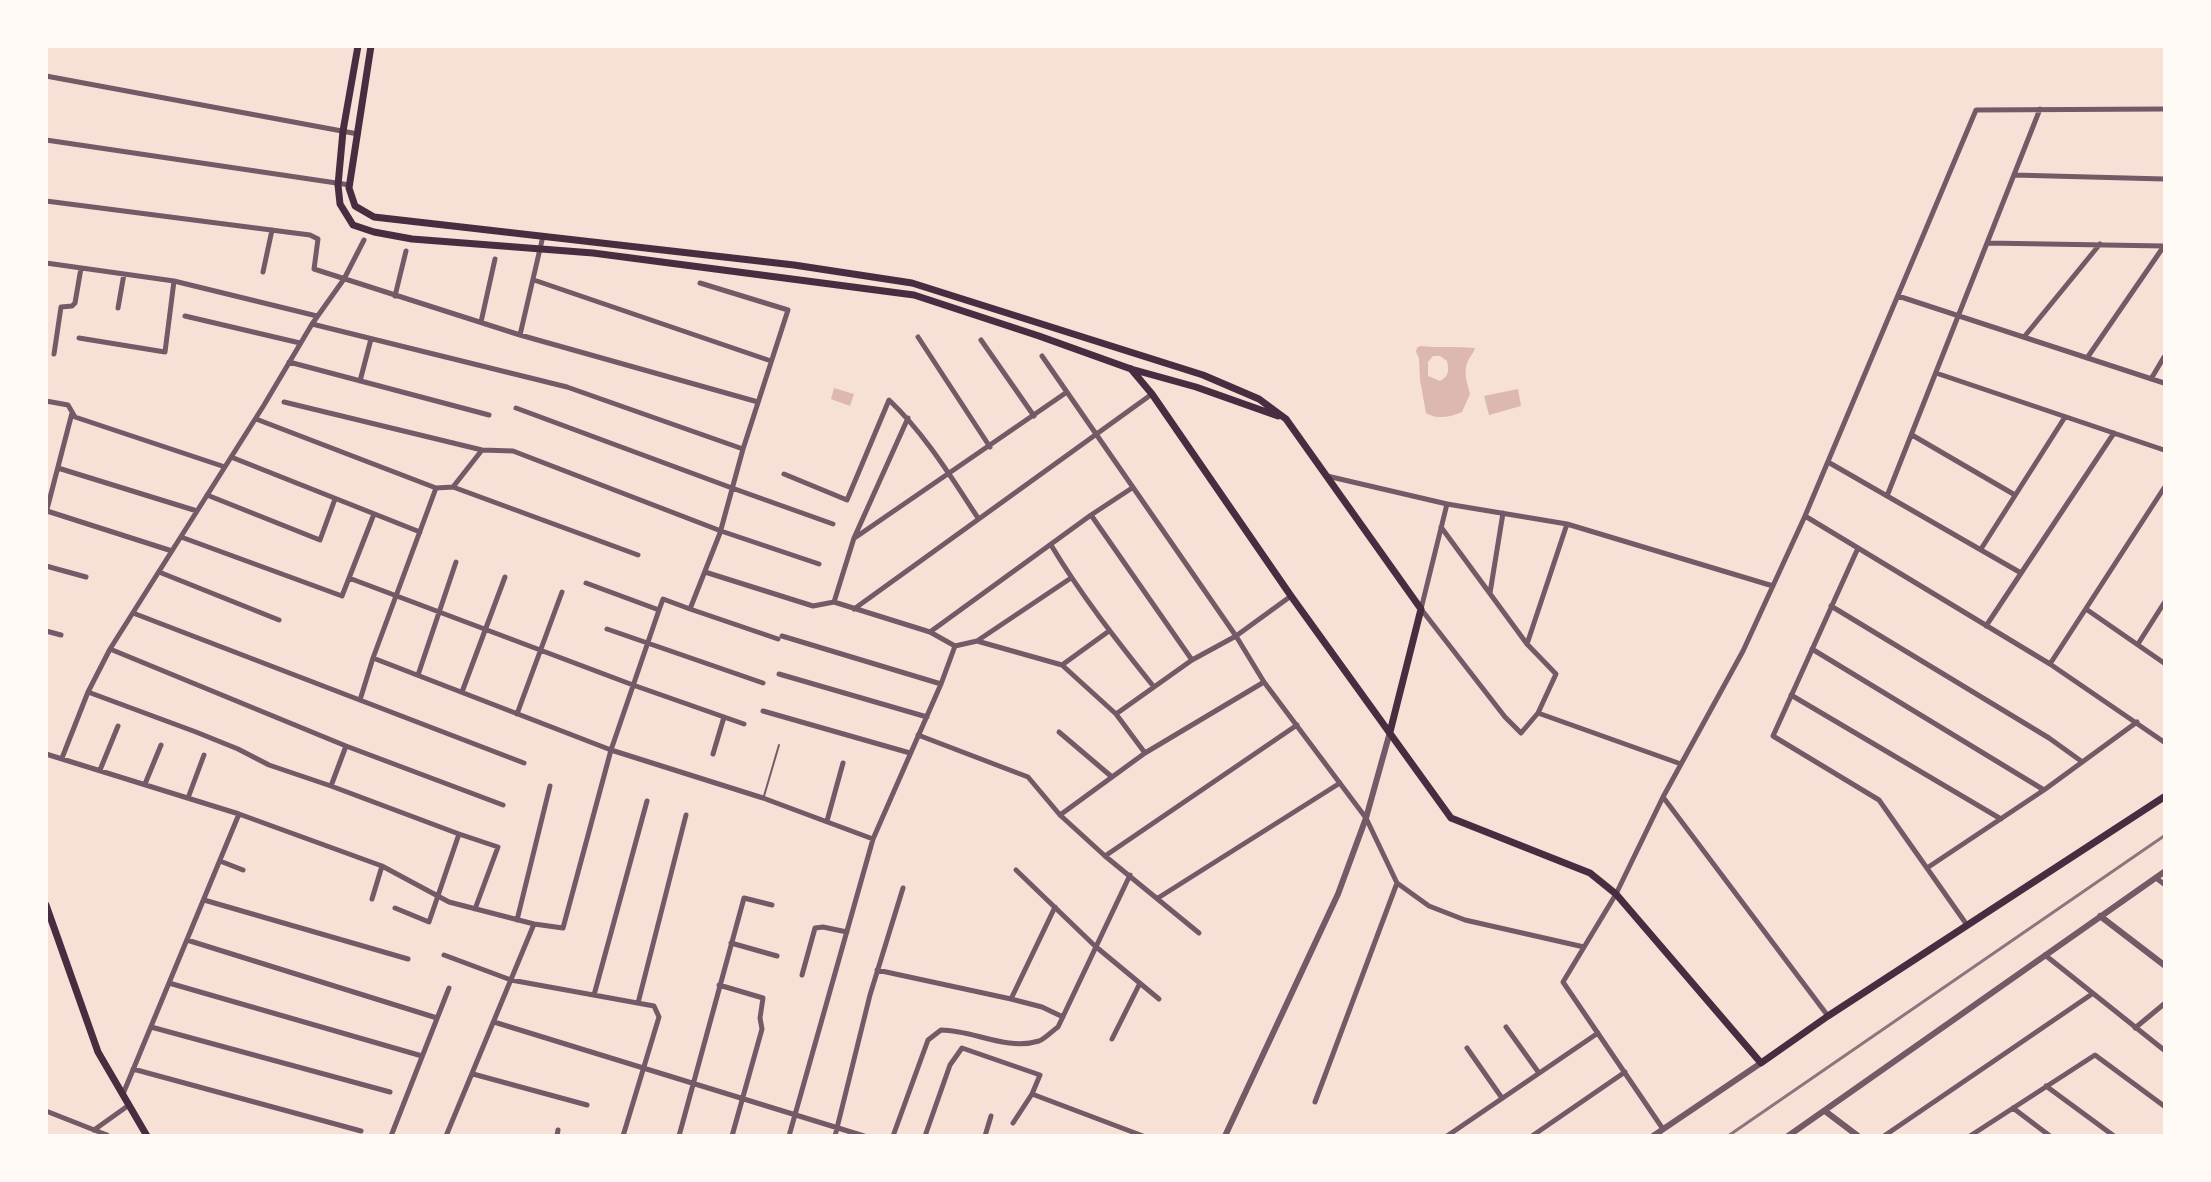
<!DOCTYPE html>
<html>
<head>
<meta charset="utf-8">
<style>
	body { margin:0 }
	#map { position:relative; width:2211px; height:1182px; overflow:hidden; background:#f7e1d7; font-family:"Nunito Sans",sans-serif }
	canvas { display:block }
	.frame { position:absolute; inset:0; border:48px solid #fffaf5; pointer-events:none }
</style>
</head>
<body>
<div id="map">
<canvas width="2211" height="1182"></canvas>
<div class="frame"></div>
</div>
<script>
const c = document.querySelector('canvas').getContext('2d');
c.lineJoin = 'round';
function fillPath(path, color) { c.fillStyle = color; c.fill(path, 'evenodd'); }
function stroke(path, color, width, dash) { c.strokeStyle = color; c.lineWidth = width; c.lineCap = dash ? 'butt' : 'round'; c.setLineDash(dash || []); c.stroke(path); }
const water = new Path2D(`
	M 1420,346 C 1439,348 1456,346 1475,348 C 1474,352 1472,354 1470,357 C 1462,370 1467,381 1470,394 L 1462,412 C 1450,417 1438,420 1426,413 L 1420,380 L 1419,358 L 1416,352 L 1417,348 ZM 1433,356 L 1440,356 L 1447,361 C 1449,371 1449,376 1440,381 L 1428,376 L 1428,362 Z
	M 834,388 L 854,394 L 850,406 L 831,399 Z
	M 1518,389 L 1521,406 L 1489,415 L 1484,396 Z`);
const service = new Path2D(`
	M 764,796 L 779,745`);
const minor = new Path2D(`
	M 46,76 L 358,134
	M 46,140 L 350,185
	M 2014,175 L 2164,179
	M 46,201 L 310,235 L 318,239 L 314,269 L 520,335 L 758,402
	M 1987,243 L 2164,246
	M 46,263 L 174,281 L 317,316
	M 263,272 L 272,230
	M 534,280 L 771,361
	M 395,296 L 406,251
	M 1898,296 L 2164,383
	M 118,308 L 124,274
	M 185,316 L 300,343
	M 481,322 L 495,259
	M 312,324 L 567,387 L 743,449
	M 520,335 L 543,236
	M 918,337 L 990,447
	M 2024,337 L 2100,244
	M 79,338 L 165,352 L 174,281
	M 981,340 L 1034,416
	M 54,354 L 61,307 L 72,306 L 75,303 L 81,268
	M 1042,356 L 1236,636 L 1264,682 L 1366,818 L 1397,883 L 1315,1102
	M 2087,358 L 2164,246
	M 289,362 L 489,415
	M 1936,373 L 2164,450
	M 2151,379 L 2164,357
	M 360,381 L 371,339
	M 46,401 L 68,405 L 75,417 L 225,467
	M 284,402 L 482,450
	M 516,408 L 732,488 L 833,524
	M 256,419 L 436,488 L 453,487 L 482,450 L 513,451 L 721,531 L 819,564
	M 1912,435 L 2015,495
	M 231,457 L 420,532
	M 1828,462 L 2021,573
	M 58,468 L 197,511
	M 784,474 L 847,500 L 889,400 C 925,434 951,477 978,518
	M 1327,476 L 1447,504 L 1567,524 L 1773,586
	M 453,487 L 638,555
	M 207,495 L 320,540 L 335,499
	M 1887,496 L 2040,109
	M 47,511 L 172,551
	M 46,513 L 72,413
	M 1091,515 L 1192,660
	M 1805,516 L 2050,664 L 2164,742
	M 1441,527 L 1527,644 L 1556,674 L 1538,713 L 1521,733 L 1505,717 L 1421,609 L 1447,504
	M 181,537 L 342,596 L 374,514
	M 856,537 L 1067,392
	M 1051,545 C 1081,595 1117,641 1154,687
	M 1858,548 L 1773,736 L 1879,800 L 1967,925
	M 1981,549 L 2065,417
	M 46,566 L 86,577
	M 159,572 L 279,620
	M 705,572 L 813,606 L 834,602 L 854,538 L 908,418
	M 349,578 L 633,685 L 744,724
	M 586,583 L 659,610
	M 1490,593 L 1503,513
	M 834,602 L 930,632 L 955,646 L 977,641 L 1062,665 L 1116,714 L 1145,753
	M 1831,606 L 2049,738 L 2081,761
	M 690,609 L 778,639
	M 854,609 L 1152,394
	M 2086,609 L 2164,663
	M 133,613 L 524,763
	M 1986,626 L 2114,433
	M 607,629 L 763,683
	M 46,631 L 61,635
	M 930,632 L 1091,515 L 1132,488
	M 782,636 L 941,684
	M 977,641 L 1071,578
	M 1527,644 L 1567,524
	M 2138,644 L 2164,603
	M 110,649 L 346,746 L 503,805
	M 1812,649 L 2044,790 L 1927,868
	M 373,658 L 611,750 L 763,798 L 873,839
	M 2050,664 L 2164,488
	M 1062,665 L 1109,631
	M 779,674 L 927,717
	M 418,675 L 456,562
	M 88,692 L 196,732 L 238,749 L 269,765 L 331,786 L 459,834 L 429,922 L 395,908
	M 462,692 L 505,577
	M 1791,695 L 2001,819
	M 360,700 L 373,658 L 436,488
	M 763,711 L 910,753
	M 1538,713 L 1681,764
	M 517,714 L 562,592
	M 1116,714 L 1192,660 L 1236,636 L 1291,596
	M 1059,732 L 1112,777
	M 918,735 L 1028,777 L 1060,815 L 1105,856 L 1199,933
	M 46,754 L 239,814 L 382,866 L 449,902 L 534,924 L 563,928 L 611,750 L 659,610 L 663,599 L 690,609 L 720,533 L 743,449 L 788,310 L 700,283
	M 713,754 L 724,717
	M 62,758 L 88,692 L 110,649 L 264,405 L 312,324 L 344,279 L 364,240
	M 100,770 L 118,726
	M 145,784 L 161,745
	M 331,786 L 346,746
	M 2044,790 L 2137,722
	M 1663,797 L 1828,1016
	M 188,798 L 204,755
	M 1060,815 L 1145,753 L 1264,682
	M 827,821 L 843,763
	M 459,834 L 498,847 L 475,909
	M 1105,856 L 1297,725
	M 220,861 L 243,870
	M 1016,870 L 1095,946 L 1159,999
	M 2156,878 L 2164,884
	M 1397,883 L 1429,906 L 1465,920 L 1584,947
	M 1158,898 L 1340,783
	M 372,899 L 382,866
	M 204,900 L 408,959
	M 517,920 L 550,786
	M 187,940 L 437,1018
	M 731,943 L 777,956
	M 444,955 L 511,980 L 654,1006 L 659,1017 L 623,1136
	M 2045,955 L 2164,1050
	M 877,970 L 1011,999 L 1042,1007 L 1063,1017
	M 802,975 L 815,928 L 823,927 L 847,932
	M 169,983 L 422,1056
	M 719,985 L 763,998 L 760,1018 L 762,1029 L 732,1136
	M 594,995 L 647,801
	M 1011,999 L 1055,907
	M 638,1003 L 686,815
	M 494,1022 L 864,1136
	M 151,1027 L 390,1092
	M 1506,1027 L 1539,1073
	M 2135,1028 L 2164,1004
	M 1112,1039 L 1140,983
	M 1467,1048 L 1502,1098
	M 133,1069 L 361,1131
	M 473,1074 L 587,1105
	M 2046,1086 L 2114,1136
	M 123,1094 L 239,814
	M 2013,1108 L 2050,1136
	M 46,1111 L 107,1135
	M 1013,1123 L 1032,1094
	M 1663,1129 L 1563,982 L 1616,894 L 1663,797 L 1743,651 L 1805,516 L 1976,110 L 2164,109
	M 94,1130 L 129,1105
	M 391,1136 L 449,988
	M 446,1136 L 534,924
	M 557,1136 L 558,1130
	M 679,1136 L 744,898 L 772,905
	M 789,1136 L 873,839 L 941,684 L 955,646
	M 835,1136 L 870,995 L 903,888
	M 893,1136 L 928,1040 L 941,1030 C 973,1030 1006,1051 1039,1041 C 1045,1039 1052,1031 1058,1027 L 1130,875
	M 925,1136 L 950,1065 L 962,1048 L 1040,1075 L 1032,1094 L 1143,1136
	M 985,1136 L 991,1116
	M 1447,1136 L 1598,1033
	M 1532,1136 L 1625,1072
	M 1884,1136 L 2092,994
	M 1970,1136 L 2095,1055 L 2164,1106`);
const tertiary = new Path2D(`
	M 2100,916 L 2164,965
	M 1825,1111 L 1858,1136
	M 1225,1136 L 1338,894 L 1366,818 L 1390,732
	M 1653,1136 L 1761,1063
	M 1788,1136 L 2164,872`);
const secondary = new Path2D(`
	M 358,46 L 343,131 L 338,185 L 340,204 L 353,225 L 374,232 L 412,239 L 593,253 L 914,295 L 1039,336 L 1131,369 L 1196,387 L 1278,416
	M 371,46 L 349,188 L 355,206 L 374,217 L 794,265 L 912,283 L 1203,375 L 1259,399 L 1286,419 L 1421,609 L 1390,732
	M 1131,369 L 1152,394 L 1291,596 L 1451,818 L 1590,873 L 1616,894 L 1761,1063 L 1828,1016 L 2164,797
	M 46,905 L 98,1052 L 147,1136`);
const rail = new Path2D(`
	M 1728,1136 L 2164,836`);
fillPath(water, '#dcb8b0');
stroke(service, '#755966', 2);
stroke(minor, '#755966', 5);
stroke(tertiary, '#755966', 6);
stroke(secondary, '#4a2c40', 7);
stroke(rail, '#8f747c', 3);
</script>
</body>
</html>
